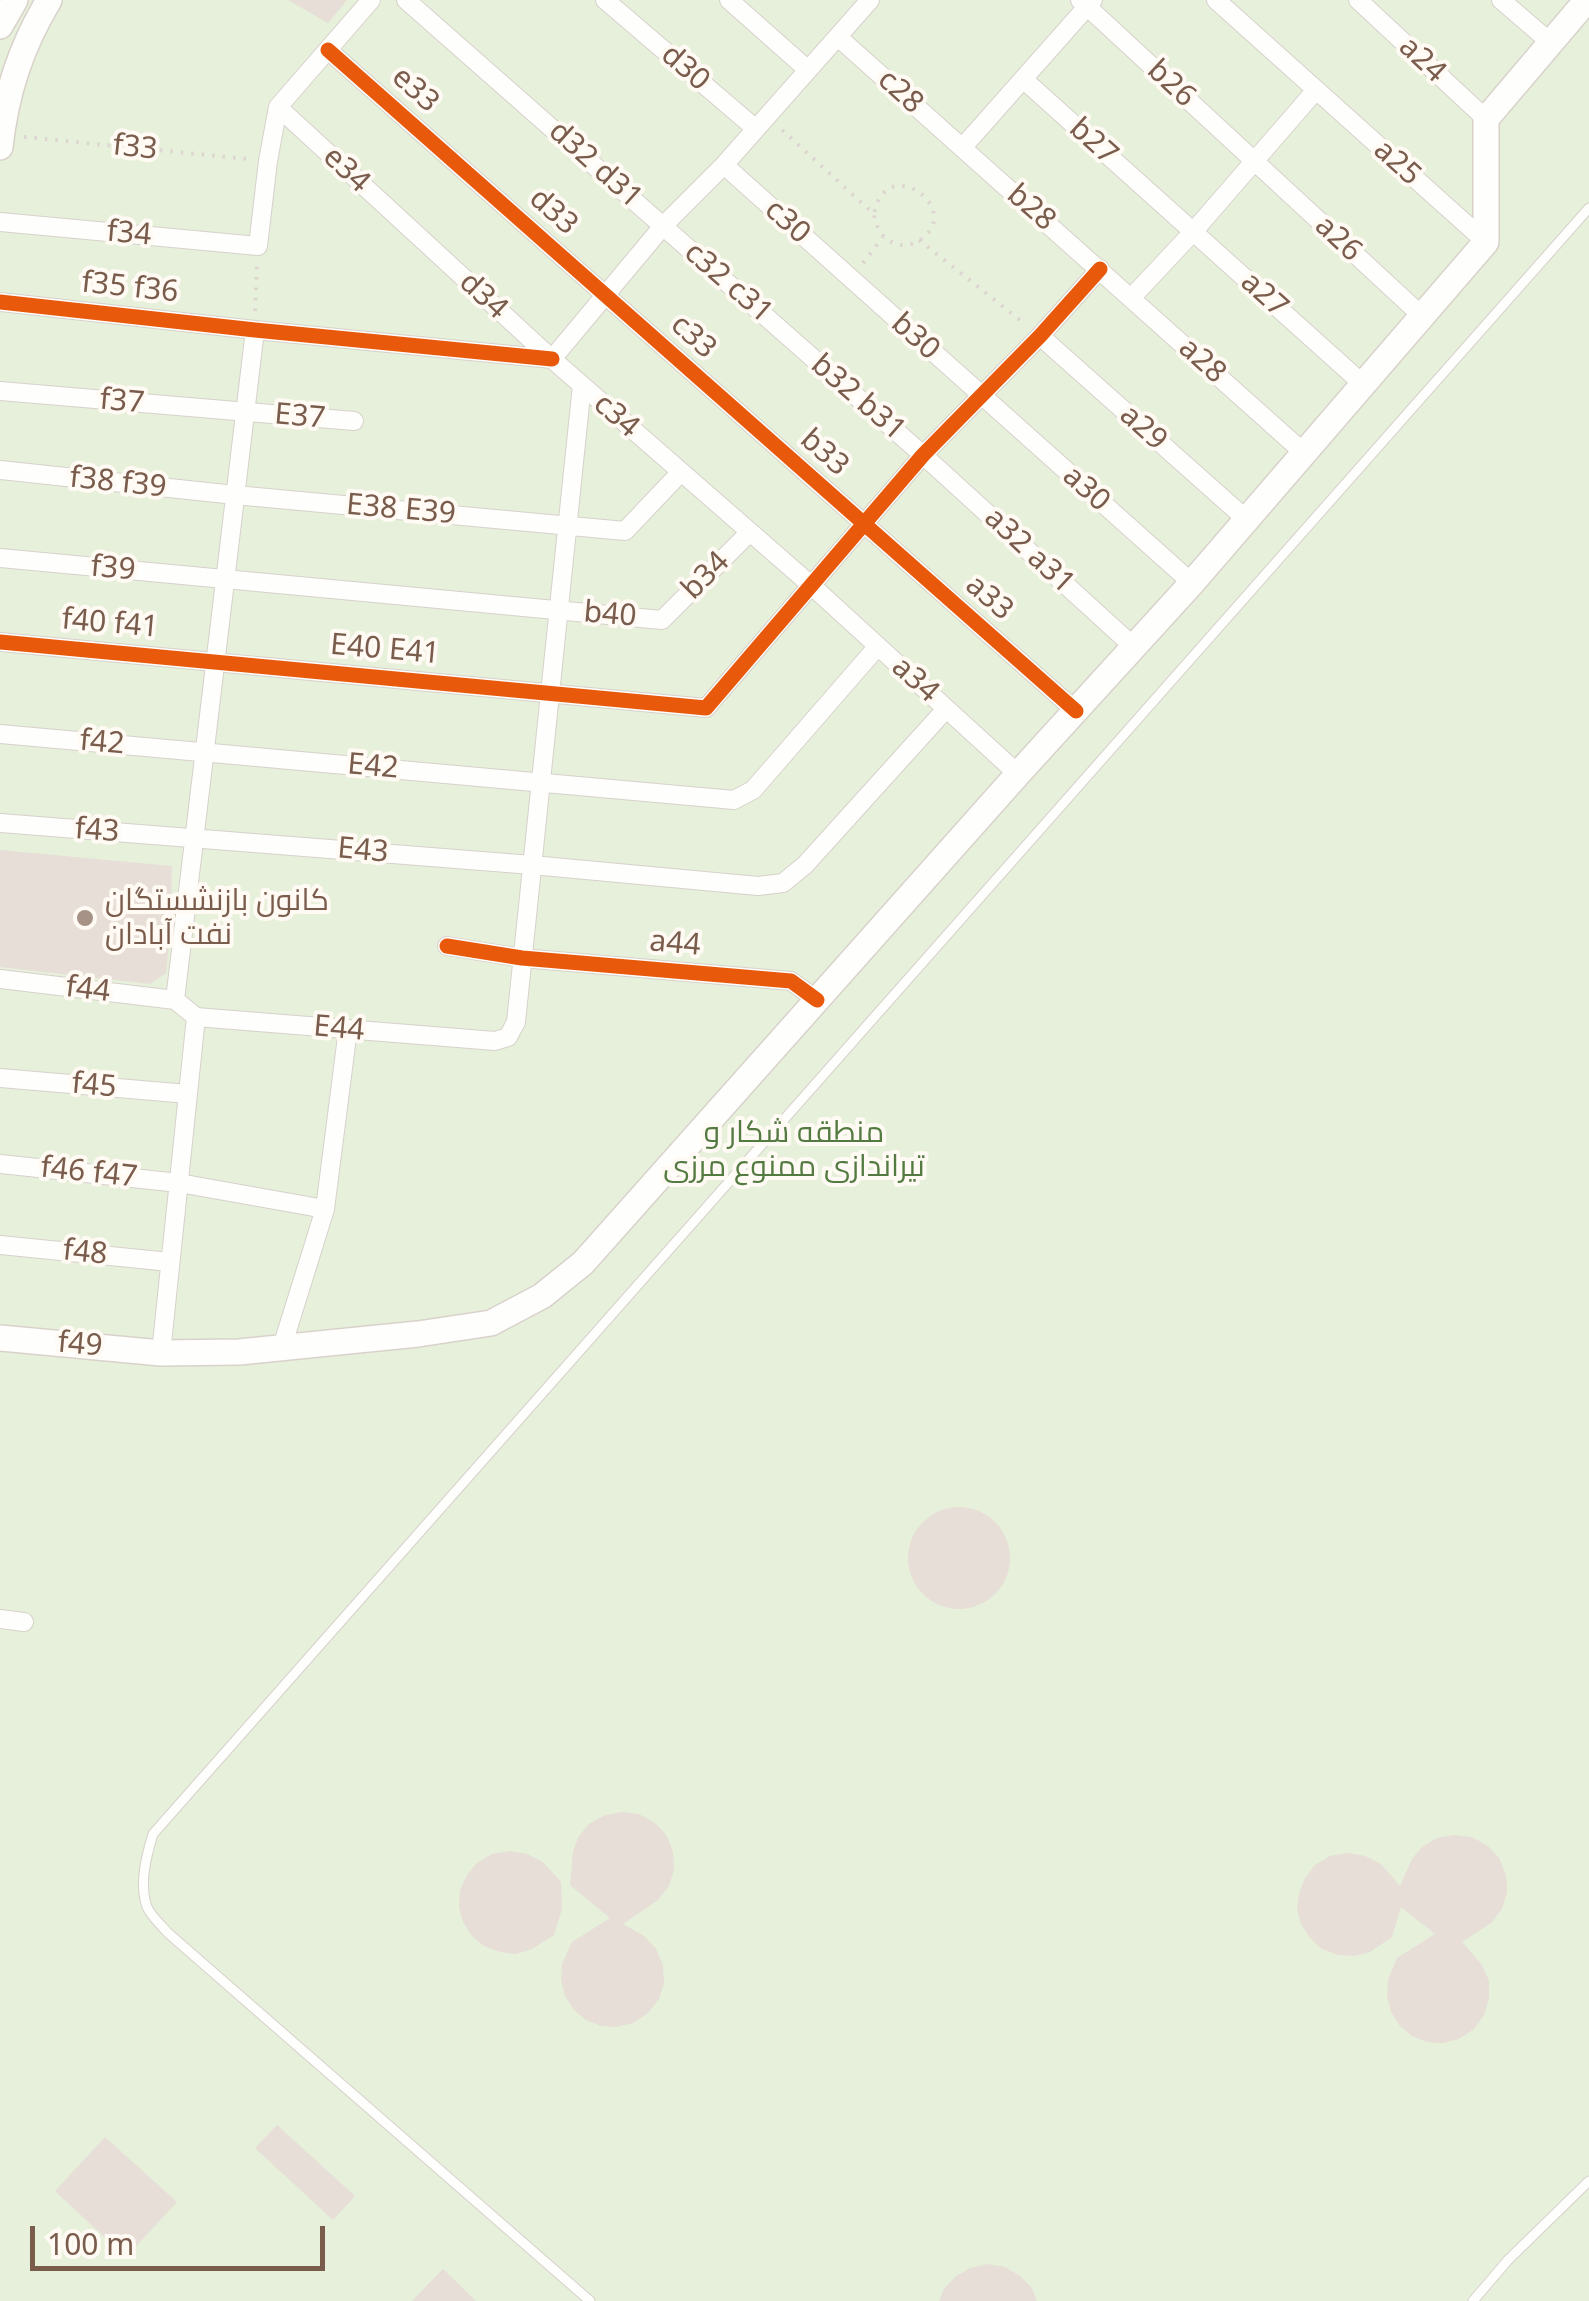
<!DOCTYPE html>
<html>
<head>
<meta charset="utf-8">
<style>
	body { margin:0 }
	#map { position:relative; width:1589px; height:2301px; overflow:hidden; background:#f9f5f0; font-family:"Noto Sans",sans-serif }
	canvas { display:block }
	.scale { position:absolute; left:30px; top:2226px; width:295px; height:45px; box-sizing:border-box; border:5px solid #7a5c4d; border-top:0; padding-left:12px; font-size:30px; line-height:35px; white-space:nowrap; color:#7a5c4d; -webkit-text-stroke:8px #fffaf3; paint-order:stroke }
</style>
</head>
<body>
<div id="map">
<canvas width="1589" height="2301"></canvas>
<div class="scale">100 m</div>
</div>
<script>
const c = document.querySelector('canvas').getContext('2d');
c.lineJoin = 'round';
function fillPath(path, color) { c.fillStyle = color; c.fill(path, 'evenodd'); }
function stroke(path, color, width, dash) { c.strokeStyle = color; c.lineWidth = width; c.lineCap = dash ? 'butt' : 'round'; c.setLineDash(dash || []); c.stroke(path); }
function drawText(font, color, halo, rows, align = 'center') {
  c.font = font + ' "Noto Sans",Cairo,sans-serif'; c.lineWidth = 8; c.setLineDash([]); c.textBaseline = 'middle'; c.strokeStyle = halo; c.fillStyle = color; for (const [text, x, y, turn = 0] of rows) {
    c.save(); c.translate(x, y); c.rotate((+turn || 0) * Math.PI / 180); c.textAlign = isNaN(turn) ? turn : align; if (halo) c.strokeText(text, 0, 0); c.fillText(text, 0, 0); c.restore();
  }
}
const green = new Path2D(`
	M 0,0 L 1589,0 L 1589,2301 L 0,2301 Z`);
const building = new Path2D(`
	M 288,0 L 347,0 L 328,23 Z
	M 0,850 L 172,866 L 170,936 L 166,973 L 150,984 L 0,967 Z
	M908 1558a51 51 0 1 1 102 0a51 51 0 1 1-102 0Z
	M 622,1812 L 639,1814 L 655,1823 L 667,1836 L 673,1852 L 674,1870 L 669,1886 L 658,1900 L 623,1924 L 644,1936 L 656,1949 L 663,1965 L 664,1983 L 659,1999 L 648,2013 L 633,2023 L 617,2027 L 601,2026 L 586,2020 L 574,2010 L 565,1996 L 561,1980 L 562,1964 L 572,1942 L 610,1918 L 570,1885 L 573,1851 L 579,1836 L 589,1824 L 605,1815 Z
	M 1454,1835 L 1472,1837 L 1488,1846 L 1499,1858 L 1506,1875 L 1507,1892 L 1502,1909 L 1491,1923 L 1462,1942 L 1482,1965 L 1489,1981 L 1489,1998 L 1484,2015 L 1474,2029 L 1459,2039 L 1443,2043 L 1427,2042 L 1412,2036 L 1400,2026 L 1391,2012 L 1387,1996 L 1388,1980 L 1397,1958 L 1435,1934 L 1401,1907 L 1392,1937 L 1370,1952 L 1354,1956 L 1338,1955 L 1322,1949 L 1310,1938 L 1301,1924 L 1297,1909 L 1299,1893 L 1305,1878 L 1315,1865 L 1330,1856 L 1348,1853 L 1365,1856 L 1381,1864 L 1400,1886 L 1412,1859 L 1422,1847 L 1437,1838 Z
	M 510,1851 L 527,1854 L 543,1862 L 561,1882 L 562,1909 L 554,1935 L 532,1949 L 516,1954 L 500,1952 L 484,1946 L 472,1936 L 463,1922 L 459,1907 L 460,1890 L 467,1875 L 477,1863 L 492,1854 Z
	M 277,2125 L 355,2196 L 333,2220 L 255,2148 Z
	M 105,2137 L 177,2202 L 126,2257 L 55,2191 Z
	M 987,2264 L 1005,2267 L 1020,2276 L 1032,2288 L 1037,2301 L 939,2301 L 944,2289 L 955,2277 L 970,2268 Z
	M 443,2269 L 476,2301 L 412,2301 Z`);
const path = new Path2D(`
	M 782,130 L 874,214 C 876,237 898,254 920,240 C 966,209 885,151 874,214
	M 24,137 L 248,159
	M 919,240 L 1025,324
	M 863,263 L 883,237
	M 255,311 L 257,266`);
const lane = new Path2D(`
	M 590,2301 L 168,1933 C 161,1925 151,1916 147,1907 C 139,1884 146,1857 153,1834 L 1589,208
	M 1473,2301 L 1508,2260 L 1589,2181`);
const street = new Path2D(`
	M 406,0 L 923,455 L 1134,647
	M 605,0 L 756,129
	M 729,0 L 808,70
	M 1080,0 L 1422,316
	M 1216,0 L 1486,242
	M 1358,0 L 1486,119
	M 1501,0 L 1551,43
	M 838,37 L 1303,452
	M 328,50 L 1076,711
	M 1023,79 L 1364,385
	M 278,107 L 552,359 L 812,586 L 1018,774
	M 962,148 L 1093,0
	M 724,165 L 1192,583
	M 0,222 L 258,246 L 268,161 L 278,107 L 371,0
	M 1132,297 L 1193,232 L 1316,90
	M 0,302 L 255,330 L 552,359
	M 1040,336 L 1247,520
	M 552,359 L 663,226 L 724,165 L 870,0
	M 0,391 L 354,421
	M 0,470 L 235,495 L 625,531 L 681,472
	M 0,558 L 662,620 L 750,532
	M 0,642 L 706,708 L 923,455 L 1040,336 L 1100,269
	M 0,734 L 734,800 L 753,790 L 878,646
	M 0,823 L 532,865 L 758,886 L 783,883 L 805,865 L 946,709
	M 447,946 L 522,958 L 791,981 L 817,1000
	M 0,979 L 175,1000
	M 175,1000 L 196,1017 L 495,1041 L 508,1037 L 516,1022 L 582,385
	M 175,1000 L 255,330
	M 0,1078 L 188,1094
	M 0,1164 L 179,1183 L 325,1209
	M 0,1245 L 170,1262
	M 282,1347 L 325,1209 L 348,1029
	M 161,1353 L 196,1017
	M 0,1619 L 24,1622`);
const secondary = new Path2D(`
	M 0,26 L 15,0
	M 0,147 C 6,92 21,47 49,0
	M 0,1338 L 161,1353 L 239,1352 L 418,1334 L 491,1323 L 542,1296 L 583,1263 L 1018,774 L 1192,583 L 1486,242 L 1486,119 L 1587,0`);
const cycleway = new Path2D(`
	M 328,50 L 1076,711
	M 0,302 L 255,330 L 552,359
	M 0,642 L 706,708 L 923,455 L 1040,336 L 1100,269
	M 447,946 L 522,958 L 791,981 L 817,1000`);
const markers = [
	[85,918,10,"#a69286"]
];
const streetNames = [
	["a24",1422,60,43],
	["d30",685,68,41],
	["b26",1171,84,43],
	["e33",415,90,42],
	["c28",900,92,42],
	["b27",1093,142,42],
	["f33",135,148,6],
	["a25",1397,163,42],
	["d32 d31",595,165,42],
	["e34",346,170,43],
	["b28",1031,208,41],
	["d33",553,212,42],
	["c30",787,222,42],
	["f34",129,234,5],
	["a26",1338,239,43],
	["c32 c31",728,283,41],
	["f35 f36",130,288,6],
	["a27",1264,295,42],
	["d34",483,296,43],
	["c33",693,337,42],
	["b30",915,337,42],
	["a28",1202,361,42],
	["b32 b31",858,398,41],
	["f37",122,402,5],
	["c34",616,416,41],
	["E37",300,417,5],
	["a29",1143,428,42],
	["b33",824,453,42],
	["f38 f39",118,483,6],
	["a30",1086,489,42],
	["E38 E39",401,510,5],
	["a32 a31",1029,551,43],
	["f39",113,569,5],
	["b34",706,576,-45],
	["a33",989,598,41],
	["b40",610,615,5],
	["f40 f41",110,624,5],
	["E40 E41",385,650,5],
	["a34",915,680,42],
	["f42",102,743,5],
	["E42",373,767,5],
	["f43",97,831,4],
	["E43",363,851,5],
	["a44",675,944,5],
	["f44",88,990,7],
	["E44",339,1029,5],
	["f45",94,1086,5],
	["f46 f47",89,1173,6],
	["f48",85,1253,6],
	["f49",80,1345,5]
];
const poiNames = [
	["کانون بازنشستگان",105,901],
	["نفت آبادان",105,935]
];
const parkNames = [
	["منطقه شکار و",794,1133],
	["تیراندازی ممنوع مرزی",794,1167]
];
fillPath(green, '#e7f0db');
fillPath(building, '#e6ded7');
stroke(lane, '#d7d1cb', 11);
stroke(street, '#d7d1cb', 20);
stroke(secondary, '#d9d2cb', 28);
stroke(path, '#dcd5d0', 4, [2.5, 8]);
stroke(lane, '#fefefd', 9);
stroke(street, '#fefefd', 18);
stroke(secondary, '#fefefd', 25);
stroke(cycleway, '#e8590c', 15);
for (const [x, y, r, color] of markers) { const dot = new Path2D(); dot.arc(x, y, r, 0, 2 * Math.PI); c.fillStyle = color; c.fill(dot); stroke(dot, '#fffaf3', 4); }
drawText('30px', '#7a5c4d', '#fffaf3', streetNames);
drawText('30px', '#7a5c4d', '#fffaf3', poiNames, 'left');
drawText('30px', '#537a41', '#fffaf3', parkNames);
</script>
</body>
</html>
